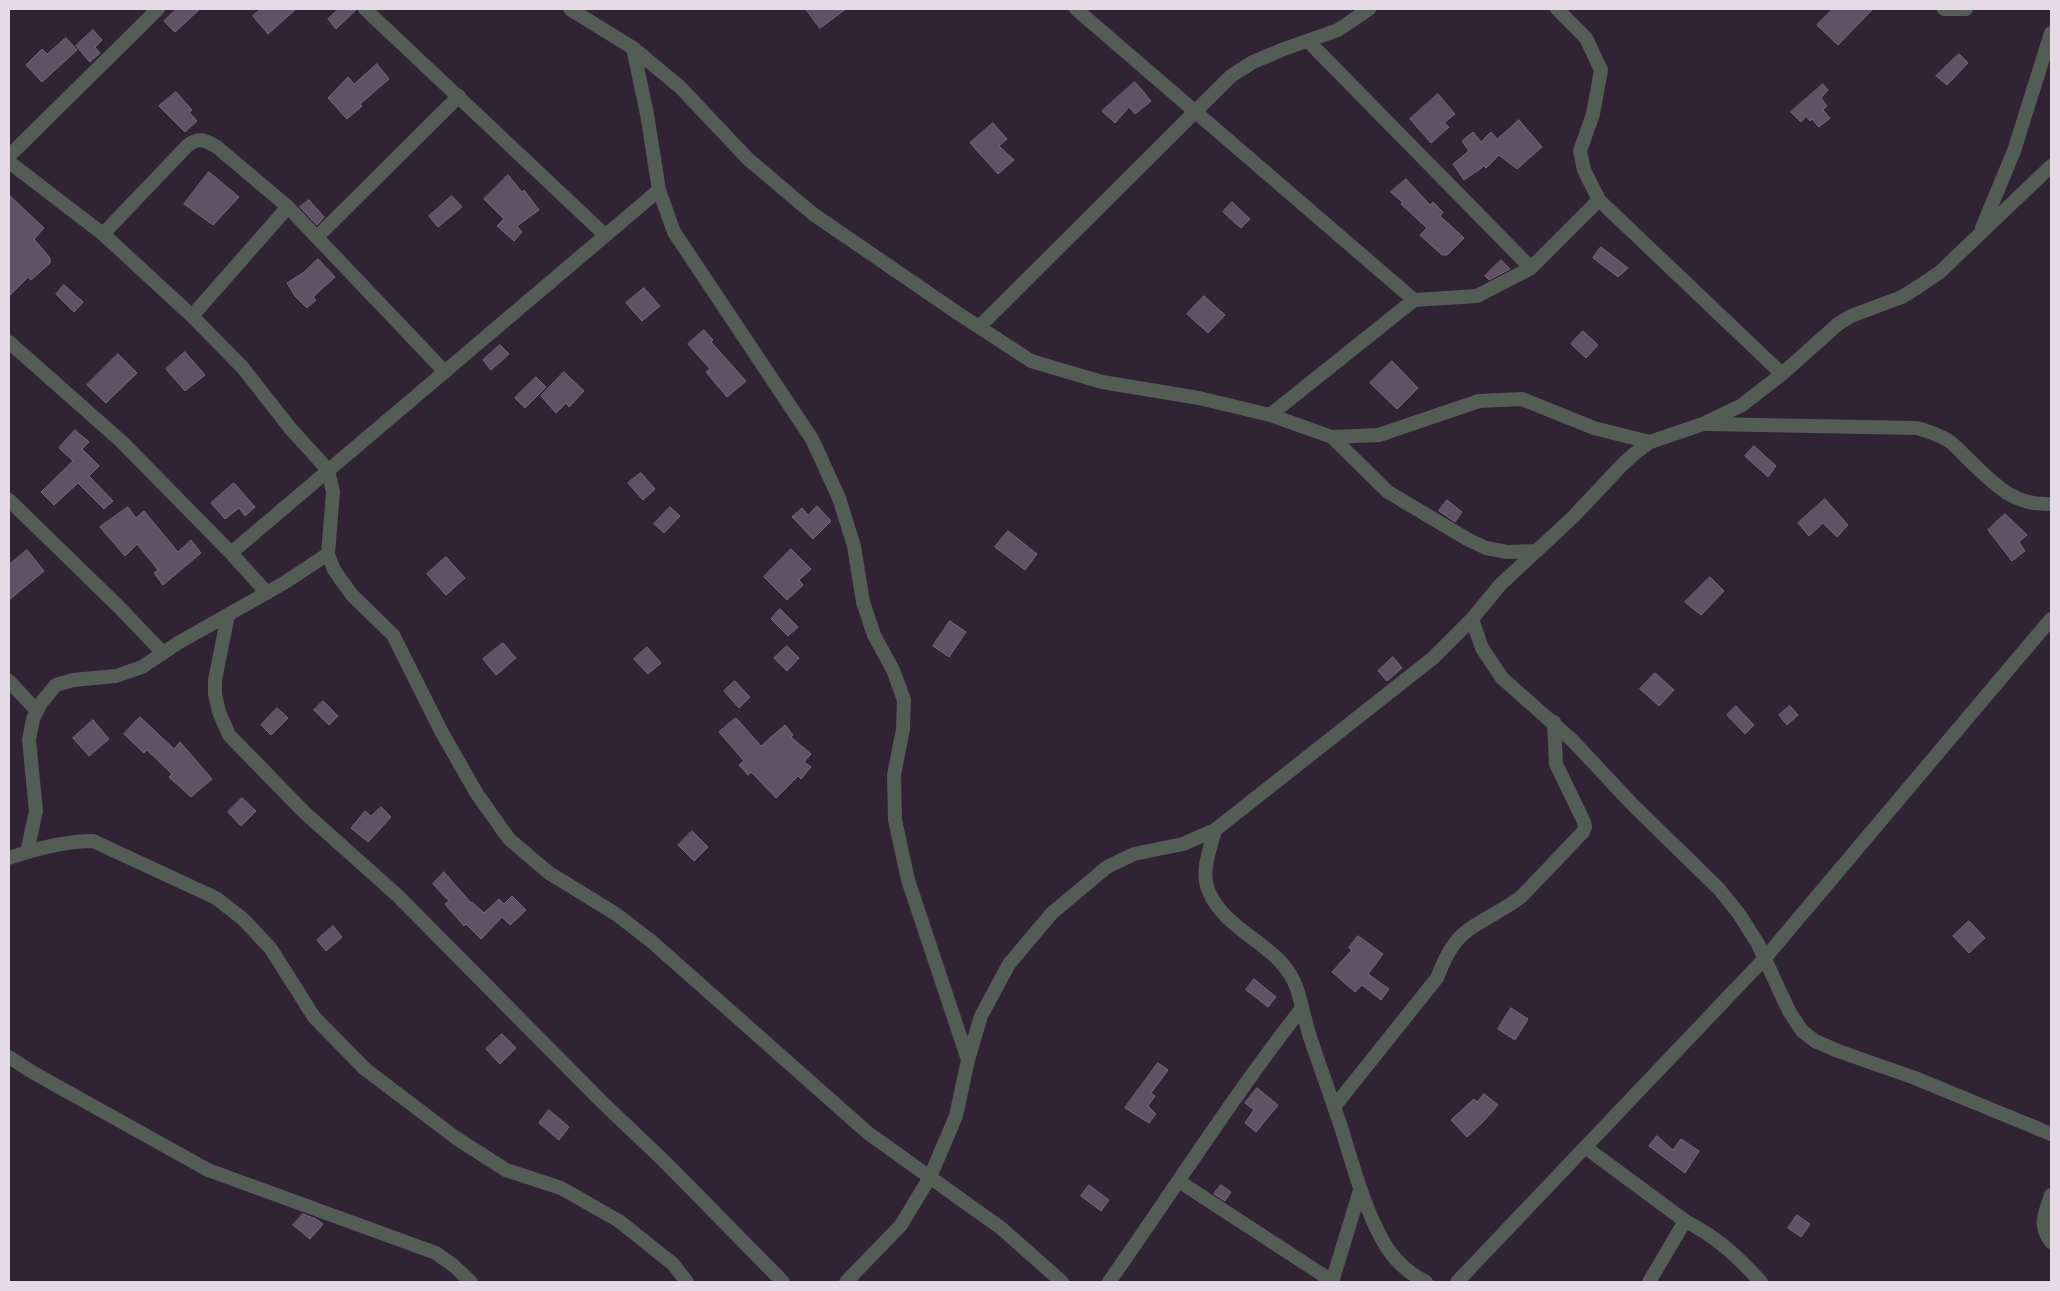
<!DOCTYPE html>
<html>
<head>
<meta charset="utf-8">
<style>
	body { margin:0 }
	#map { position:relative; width:2060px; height:1291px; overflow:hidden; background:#2f2334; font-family:"Playfair Display",serif }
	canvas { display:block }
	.frame { position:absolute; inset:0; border:10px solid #e4dbe6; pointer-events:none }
</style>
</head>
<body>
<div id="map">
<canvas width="2060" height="1291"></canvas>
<div class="frame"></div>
</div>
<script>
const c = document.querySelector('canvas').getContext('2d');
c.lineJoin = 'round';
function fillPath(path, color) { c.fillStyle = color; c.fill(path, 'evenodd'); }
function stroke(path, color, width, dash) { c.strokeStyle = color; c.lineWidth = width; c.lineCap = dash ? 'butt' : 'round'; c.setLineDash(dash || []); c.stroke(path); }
const building = new Path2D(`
	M 177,9 L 200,9 L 175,32 L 164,21 Z
	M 261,9 L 296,9 L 268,34 L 253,16 Z
	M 339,9 L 356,10 L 336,29 L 328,19 Z
	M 806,9 L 846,9 L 820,28 Z
	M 1833,9 L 1873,9 L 1838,45 L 1817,25 Z
	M 93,30 L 102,40 L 95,47 L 100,53 L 90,62 L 76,46 Z
	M 66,38 L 77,50 L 42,82 L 26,65 L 42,49 L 47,54 Z
	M 1959,54 L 1968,63 L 1947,85 L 1936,76 Z
	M 377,64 L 389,79 L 360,104 L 362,106 L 347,119 L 328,98 L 348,77 L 354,84 Z
	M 1135,82 L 1151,101 L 1135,114 L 1129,107 L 1115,123 L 1102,111 Z
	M 1823,84 L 1828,90 L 1821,98 L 1827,106 L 1823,110 L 1830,118 L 1819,127 L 1812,119 L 1810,121 L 1806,116 L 1801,122 L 1791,112 Z
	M 176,92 L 192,110 L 189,112 L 197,121 L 185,132 L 159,106 Z
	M 1438,94 L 1455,114 L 1444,123 L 1449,127 L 1431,143 L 1410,119 Z
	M 1519,120 L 1542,147 L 1517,169 L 1499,155 L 1486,168 L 1484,166 L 1464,180 L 1453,164 L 1469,151 L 1462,141 L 1473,132 L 1481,142 L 1491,132 L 1497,139 Z
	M 993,123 L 1007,139 L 999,146 L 1014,160 L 998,174 L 970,143 Z
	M 209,172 L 239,197 L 213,225 L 184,204 Z
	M 508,175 L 522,192 L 524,190 L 539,210 L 517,226 L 522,232 L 514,241 L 497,226 L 504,219 L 484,199 Z
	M 1406,179 L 1430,205 L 1433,202 L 1443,212 L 1440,216 L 1464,238 L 1447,255 L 1442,255 L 1420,235 L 1427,228 L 1401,204 L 1403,203 L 1391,192 Z
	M 9,195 L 44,228 L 34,239 L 50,258 L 50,263 L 31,280 L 28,277 L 9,296 Z
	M 452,196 L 462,207 L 438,227 L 429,216 Z
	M 309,200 L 324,217 L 317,225 L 300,207 Z
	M 1232,202 L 1250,219 L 1241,228 L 1223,212 Z
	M 1601,247 L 1628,268 L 1618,277 L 1593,258 Z
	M 318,259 L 335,277 L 313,297 L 316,300 L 307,308 L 295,296 L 287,283 L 303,273 Z
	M 1501,260 L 1510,269 L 1489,280 L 1485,276 Z
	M 64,285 L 83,302 L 74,312 L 56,294 Z
	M 644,288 L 660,306 L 642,321 L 626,303 Z
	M 1204,296 L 1225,315 L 1208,333 L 1187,314 Z
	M 704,330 L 713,340 L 711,342 L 746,381 L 727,397 L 706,372 L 710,369 L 688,344 Z
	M 1583,331 L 1598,345 L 1586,358 L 1571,344 Z
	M 500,345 L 509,354 L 491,370 L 483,360 Z
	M 185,352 L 205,375 L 185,391 L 166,369 Z
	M 118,354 L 137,373 L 106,403 L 87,385 Z
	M 1392,361 L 1418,388 L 1397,409 L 1370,383 Z
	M 564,372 L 584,391 L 569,407 L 566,403 L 556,413 L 541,396 Z
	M 536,377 L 546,387 L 525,408 L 515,398 Z
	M 75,430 L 89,442 L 82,449 L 99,466 L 89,476 L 113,501 L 104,509 L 78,483 L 54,505 L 41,492 L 73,461 L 59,448 Z
	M 1754,446 L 1776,466 L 1768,477 L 1745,456 Z
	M 641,473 L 655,489 L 643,500 L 628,483 Z
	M 234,483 L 255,507 L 245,516 L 239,508 L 225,519 L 211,503 Z
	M 1825,499 L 1848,525 L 1837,537 L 1823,523 L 1809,536 L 1798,523 Z
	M 1447,500 L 1462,512 L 1455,522 L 1439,511 Z
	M 817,506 L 831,521 L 813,539 L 792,517 L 802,508 L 808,515 Z
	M 128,507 L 136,518 L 144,511 L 178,552 L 191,540 L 201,553 L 163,585 L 154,573 L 158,570 L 137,544 L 125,556 L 100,527 Z
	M 670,507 L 680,516 L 664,533 L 654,524 Z
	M 2005,514 L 2027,535 L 2019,542 L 2025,551 L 2012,561 L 1988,530 Z
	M 1008,531 L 1037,554 L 1025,570 L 995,547 Z
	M 791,549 L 811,569 L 799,580 L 803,585 L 787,600 L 764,577 Z
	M 27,550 L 44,571 L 9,600 L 9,565 Z
	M 446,557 L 465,578 L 446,595 L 427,574 Z
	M 1710,577 L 1724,591 L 1701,615 L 1685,602 Z
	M 780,609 L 798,627 L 788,636 L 771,619 Z
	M 950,621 L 966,632 L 949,657 L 933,646 Z
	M 503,643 L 516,658 L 496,675 L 483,659 Z
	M 787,646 L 799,658 L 787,671 L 774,658 Z
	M 647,647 L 661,663 L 648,674 L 634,659 Z
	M 1393,657 L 1402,668 L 1387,681 L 1378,671 Z
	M 1655,673 L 1674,690 L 1659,706 L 1640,689 Z
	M 735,681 L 750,697 L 739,708 L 724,691 Z
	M 323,701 L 338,716 L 329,725 L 314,710 Z
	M 1736,706 L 1754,725 L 1745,734 L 1727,715 Z
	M 1790,706 L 1798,715 L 1787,725 L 1779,715 Z
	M 277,708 L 288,718 L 271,735 L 261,725 Z
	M 140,717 L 174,749 L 180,742 L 212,779 L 191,797 L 169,777 L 172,774 L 147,750 L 144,753 L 124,734 Z
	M 736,718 L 761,746 L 785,725 L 793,735 L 791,737 L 811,754 L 804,762 L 811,767 L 801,779 L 798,776 L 776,798 L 751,772 L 748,775 L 739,765 L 744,761 L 719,732 Z
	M 93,720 L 109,739 L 89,756 L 73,738 Z
	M 242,798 L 256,811 L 241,826 L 228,812 Z
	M 381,807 L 391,817 L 368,842 L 351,828 L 365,811 L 371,816 Z
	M 692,831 L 708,847 L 694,861 L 678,845 Z
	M 444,872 L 471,903 L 472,902 L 484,913 L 499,899 L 504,904 L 512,896 L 526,910 L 510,925 L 502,917 L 481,939 L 466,924 L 464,926 L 445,904 L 449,901 L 433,884 Z
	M 1969,921 L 1985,938 L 1969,953 L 1953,936 Z
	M 333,926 L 342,937 L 326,951 L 317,940 Z
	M 1358,936 L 1383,954 L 1368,974 L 1389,989 L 1381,1000 L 1362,985 L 1355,992 L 1332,972 L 1352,950 L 1349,948 Z
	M 1254,979 L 1276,997 L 1268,1007 L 1246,990 Z
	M 1511,1008 L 1528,1019 L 1515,1040 L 1498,1029 Z
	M 502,1034 L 516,1048 L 500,1064 L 486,1049 Z
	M 1158,1063 L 1168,1070 L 1151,1093 L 1155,1096 L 1148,1106 L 1156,1114 L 1149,1123 L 1125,1108 Z
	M 1257,1088 L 1278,1105 L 1256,1132 L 1245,1123 L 1254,1110 L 1245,1103 Z
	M 1484,1094 L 1498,1105 L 1484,1121 L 1467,1137 L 1451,1120 L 1474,1099 L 1477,1102 Z
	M 549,1110 L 569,1127 L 559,1140 L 539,1123 Z
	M 1657,1136 L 1673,1150 L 1681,1139 L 1699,1151 L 1685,1173 L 1649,1146 Z
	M 1089,1185 L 1109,1200 L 1101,1211 L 1081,1196 Z
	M 1221,1185 L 1231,1192 L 1225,1201 L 1214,1194 Z
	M 303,1214 L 316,1219 L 323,1224 L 310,1239 L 293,1225 Z
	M 1797,1215 L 1810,1224 L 1801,1237 L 1788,1228 Z`);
const minor = new Path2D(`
	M 365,9 L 605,235
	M 570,9 L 633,48 L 680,87 L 748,159 L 813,214 L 959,314 L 1031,361 L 1102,382 L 1199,398 L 1270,415 L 1332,437 L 1379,435 L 1479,401 L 1522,399 L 1594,428 L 1650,442
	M 1076,9 L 1414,300
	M 1557,9 L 1586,38 L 1601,70 L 1593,114 L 1580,151 L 1584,170 L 1599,200 L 1782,374
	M 1944,9 L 1966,9
	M 1309,42 L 1531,268
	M 633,48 L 647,114 L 659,190 L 674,232 L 812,439 L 839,498 L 854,546 L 863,602 L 874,635 L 893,670 L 904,700 L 903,729 L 894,775 L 895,820 L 908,880 L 968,1060
	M 9,156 L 158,9
	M 9,162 L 103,234 L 192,316 L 243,368 L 290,428 L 328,470 L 333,492 L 328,554 L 334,570 L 352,595 L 393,635 L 441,731 L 477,794 L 509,839 L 549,873 L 616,914 L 651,941 L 868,1133 L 1001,1228 L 1062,1282
	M 1982,228 L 2014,151 L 2051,33
	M 103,234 L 188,145 C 200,137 205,140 217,147 L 288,207 L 445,372
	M 317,237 L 459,96
	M 192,316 L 288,207
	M 979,327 L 1231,76 L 1253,62 L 1284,49 L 1338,30 L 1369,9
	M 9,342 L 122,442 L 231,553 L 267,593
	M 1270,415 L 1414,300 L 1477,296 L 1531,268 L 1599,200
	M 1706,424 L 1917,428 C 1928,431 1939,435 1949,441 C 1955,445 1961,452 1966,457 C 1992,482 2012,506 2051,504
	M 1332,437 L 1388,492 L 1467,539 L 1486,548 L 1507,552 L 1537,551
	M 9,500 L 119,607 L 163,653
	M 231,553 L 659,190
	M 228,615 L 215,680 L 215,694 L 219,712 L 229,735 L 304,812 L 398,896 L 601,1101 L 665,1162 L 783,1282
	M 1472,619 L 1482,648 L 1502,678 L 1572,740 L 1632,804 L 1719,889 L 1739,914 L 1758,944 L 1789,1011 L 1802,1031 L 1815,1041 L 1838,1051 L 1915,1078 L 2051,1134
	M 9,681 L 37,711
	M 1215,830 C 1210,850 1200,872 1209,892 C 1227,934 1283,945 1297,989 C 1302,1005 1305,1021 1310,1037 C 1320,1067 1331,1097 1341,1127 C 1353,1165 1363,1205 1383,1241 C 1393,1259 1408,1273 1426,1282
	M 27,852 L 36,811 L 29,740 L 33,719 L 41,703 L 56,685 L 73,680 L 116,676 L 142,667 L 178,643 L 284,583 L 328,554
	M 9,858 C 35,849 65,841 93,841 L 216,898 L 243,919 L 271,949 L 314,1017 L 365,1069 L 456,1138 L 506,1170 L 561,1188 L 619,1221 L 673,1264 L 687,1282
	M 9,1057 L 32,1072 L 208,1170 L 436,1253 L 454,1266 L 471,1282
	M 1334,1107 L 1437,978 C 1442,965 1447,953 1455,943 C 1470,923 1503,912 1522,896 L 1583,832 L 1585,827 L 1584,822 L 1556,764 L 1554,722
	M 1585,1147 L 1685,1221 C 1717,1237 1737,1256 1761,1282
	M 1180,1182 L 1332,1281
	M 2051,1195 C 2045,1214 2038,1225 2051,1242
	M 846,1282 L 901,1225 L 930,1177 L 956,1116 L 968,1060 L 981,1016 L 1009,964 L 1052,913 L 1107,867 L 1134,854 L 1183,844 L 1215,830 L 1433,658 L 1472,619 L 1500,585 L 1574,516 L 1622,465 L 1634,454 L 1650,442 L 1703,424 L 1742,405 L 1782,374 L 1838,324 L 1851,316 L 1902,297 L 1918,287 L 1940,272 L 2051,166
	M 1109,1282 C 1173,1191 1233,1096 1302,1008
	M 1332,1282 L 1360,1190
	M 1457,1282 L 1765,958 L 2051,619
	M 1649,1282 L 1685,1221`);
fillPath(building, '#605265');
stroke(building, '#77697d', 1);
stroke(minor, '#535c55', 14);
</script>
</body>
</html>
